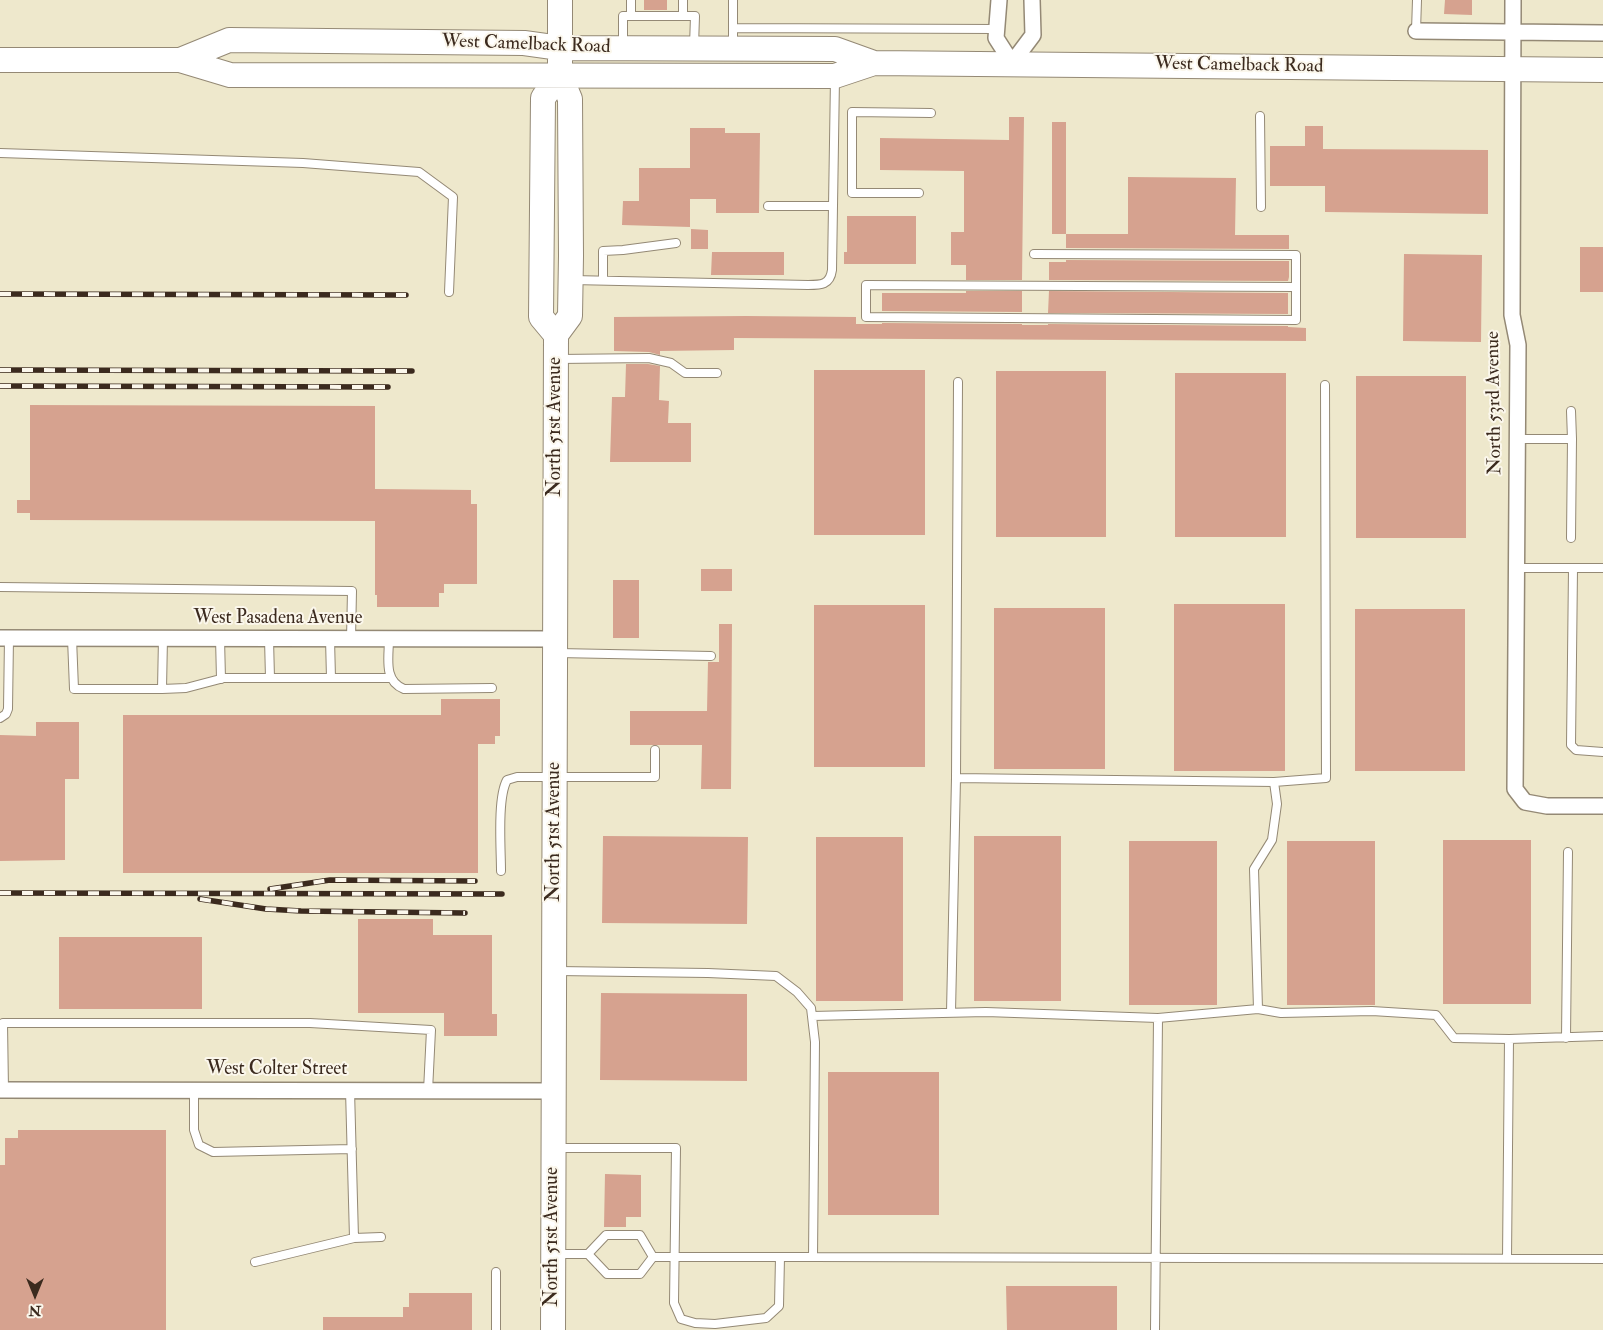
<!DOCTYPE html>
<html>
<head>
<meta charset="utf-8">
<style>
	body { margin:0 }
	#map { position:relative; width:1603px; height:1330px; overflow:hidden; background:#eee8cc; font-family:"IM FELL Double Pica",serif }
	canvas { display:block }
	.north { position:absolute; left:10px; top:1270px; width:50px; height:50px; -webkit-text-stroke:4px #fbf7ec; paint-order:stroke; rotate:180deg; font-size:14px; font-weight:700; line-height:20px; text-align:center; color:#3b2a1e }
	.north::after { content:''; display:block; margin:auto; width:18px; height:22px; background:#3b2a1e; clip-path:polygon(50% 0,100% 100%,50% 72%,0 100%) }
</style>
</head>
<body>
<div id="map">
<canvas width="1603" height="1330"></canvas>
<div class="north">N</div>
</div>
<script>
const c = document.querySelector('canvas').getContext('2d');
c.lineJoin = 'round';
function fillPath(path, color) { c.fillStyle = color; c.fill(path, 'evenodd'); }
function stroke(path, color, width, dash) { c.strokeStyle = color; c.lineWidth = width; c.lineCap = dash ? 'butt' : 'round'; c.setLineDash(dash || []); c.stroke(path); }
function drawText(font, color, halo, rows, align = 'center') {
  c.font = font + ' "IM FELL Double Pica",serif'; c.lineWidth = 4; c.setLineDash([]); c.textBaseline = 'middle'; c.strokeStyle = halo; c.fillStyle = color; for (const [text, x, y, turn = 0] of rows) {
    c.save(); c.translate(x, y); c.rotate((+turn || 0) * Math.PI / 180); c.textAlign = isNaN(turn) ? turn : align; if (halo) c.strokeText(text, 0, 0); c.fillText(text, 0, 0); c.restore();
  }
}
const building = new Path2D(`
	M 644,0 L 667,0 L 667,10 L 644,10 Z
	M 1445,0 L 1472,0 L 1472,15 L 1444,14 Z
	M 1009,117 L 1024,117 L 1022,280 L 966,280 L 966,265 L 951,265 L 951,232 L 964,232 L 964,171 L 880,170 L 880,138 L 1009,140 Z
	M 1052,122 L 1066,122 L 1066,234 L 1052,234 Z
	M 1305,126 L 1323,126 L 1323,149 L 1488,150 L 1488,214 L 1325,212 L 1325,186 L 1270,186 L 1270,146 L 1305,146 Z
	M 690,128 L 725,128 L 725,133 L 760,133 L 759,213 L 716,213 L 716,199 L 690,199 L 690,227 L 622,225 L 623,201 L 639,201 L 639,168 L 690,168 Z
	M 1128,177 L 1236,178 L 1235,235 L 1289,235 L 1289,249 L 1066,248 L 1066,234 L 1128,234 Z
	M 847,216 L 916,216 L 916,264 L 844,264 L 844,252 L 847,252 Z
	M 691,229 L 708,230 L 708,249 L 691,249 Z
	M 1580,247 L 1603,247 L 1603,292 L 1580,292 Z
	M 712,252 L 784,252 L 784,275 L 711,275 Z
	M 1404,254 L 1482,255 L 1481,342 L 1403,341 Z
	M 1066,260 L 1289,261 L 1289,277 L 1288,281 L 1049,280 L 1049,262 L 1066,262 Z
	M 966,291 L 1022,291 L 1022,312 L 882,311 L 882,293 L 966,293 Z
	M 1049,291 L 1288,293 L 1288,314 L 1048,313 Z
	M 746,316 L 856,317 L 856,324 L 882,324 L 882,323 L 1022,324 L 1022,325 L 1048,325 L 1048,324 L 1288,326 L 1288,327 L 1306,328 L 1306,341 L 734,338 L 734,350 L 660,351 L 660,355 L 649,352 L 614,351 L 614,317 Z
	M 626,364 L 648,364 L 660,366 L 659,400 L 669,401 L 668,423 L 691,423 L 691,462 L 610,462 L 612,397 L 625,397 Z
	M 814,370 L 925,370 L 925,535 L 814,535 Z
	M 996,371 L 1106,371 L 1106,537 L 996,537 Z
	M 1175,373 L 1286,373 L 1286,537 L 1175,537 Z
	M 1356,376 L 1466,376 L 1466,538 L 1356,538 Z
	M 30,405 L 375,406 L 375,489 L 471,490 L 471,504 L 477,504 L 477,584 L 444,584 L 444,593 L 439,593 L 439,607 L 377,607 L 377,595 L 375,595 L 375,521 L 30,520 L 30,513 L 17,513 L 17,500 L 30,500 Z
	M 701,569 L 732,569 L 732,591 L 701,591 Z
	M 613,580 L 639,580 L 639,638 L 613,638 Z
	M 1174,604 L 1285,604 L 1285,771 L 1174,771 Z
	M 814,605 L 925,605 L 925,767 L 814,767 Z
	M 994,608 L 1105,608 L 1105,769 L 994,769 Z
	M 1355,609 L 1465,609 L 1465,771 L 1355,771 Z
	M 719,624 L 732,624 L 731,789 L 701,789 L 702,745 L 630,745 L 630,711 L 707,711 L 708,662 L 719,662 Z
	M 441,699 L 500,699 L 500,736 L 495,736 L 495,744 L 478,744 L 478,873 L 123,873 L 123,715 L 441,715 Z
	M 36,722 L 79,722 L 79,779 L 65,779 L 65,860 L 0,861 L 0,735 L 36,736 Z
	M 603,836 L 748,837 L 747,924 L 602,923 Z
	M 974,836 L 1061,836 L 1061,1001 L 974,1001 Z
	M 816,837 L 903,837 L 903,1001 L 816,1001 Z
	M 1443,840 L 1531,840 L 1531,1004 L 1443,1004 Z
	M 1129,841 L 1217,841 L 1217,1005 L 1129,1005 Z
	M 1287,841 L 1375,841 L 1375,1005 L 1287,1005 Z
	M 358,919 L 433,919 L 433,935 L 492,935 L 492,1014 L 497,1014 L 497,1036 L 444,1036 L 444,1013 L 358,1013 Z
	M 59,937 L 202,937 L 202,1009 L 59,1009 Z
	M 601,993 L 747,994 L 747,1081 L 600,1080 Z
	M 828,1072 L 939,1072 L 939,1215 L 828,1215 Z
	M 18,1130 L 166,1130 L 166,1330 L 0,1330 L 0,1165 L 5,1165 L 5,1138 L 18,1138 Z
	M 605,1174 L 641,1175 L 641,1217 L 626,1217 L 626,1227 L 604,1227 Z
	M 1006,1286 L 1117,1286 L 1117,1330 L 1007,1330 Z
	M 409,1293 L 472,1293 L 472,1330 L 323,1330 L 323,1317 L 403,1317 L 403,1307 L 409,1307 Z`);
const lane = new Path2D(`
	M 631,0 L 631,16
	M 683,0 L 683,16
	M 733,28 L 733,0
	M 1416,31 L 1417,0
	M 733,45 L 733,28 L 996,29
	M 623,46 L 623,16 L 695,16 L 694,46
	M 1260,116 L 1261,207
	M 0,153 L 303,163 L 419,172 L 453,197 L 449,292
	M 919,193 L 852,193 L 852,112 L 931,113
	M 768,206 L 833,206
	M 1034,254 L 1296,255 L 1296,320 L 866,317 L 866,285 L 1296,287
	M 572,280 L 808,285 C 821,285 830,285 832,270 L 835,78
	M 603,280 L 603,251 L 623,250 L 676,243
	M 558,359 L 649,358 L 671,363 L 685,373 L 717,373
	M 958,382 L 956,778 L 1274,782
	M 1325,385 L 1326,778 L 1274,782 L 1277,804 L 1272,840 L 1254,869 L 1258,1009 L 1281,1013 L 1372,1011 L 1436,1015 L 1454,1038 L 1509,1039
	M 1518,439 L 1572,439 L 1571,411
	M 1571,538 L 1572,439
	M 1517,568 L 1603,568
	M 1573,569 L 1571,745 L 1576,750 L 1603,752
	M 0,587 L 352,591 L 351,639
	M 72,638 L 74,689 L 162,689 L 163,638
	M 220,638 L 221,679
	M 269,639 L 270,678
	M 330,639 L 331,678
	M 389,639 C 389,657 383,681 404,689 L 492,688
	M 558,653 L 711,656
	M 162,689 L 186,688 L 224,678 L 390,678
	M 0,718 L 6,714 L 8,709 L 9,638
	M 501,871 C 501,849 497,798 507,780 L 517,777 L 655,777 L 655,750
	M 557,971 L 708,973 L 776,976 L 797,992 L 811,1008 L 815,1042 L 813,1257 L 653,1257
	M 951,1012 L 956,778
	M 812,1016 L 986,1012 L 1158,1018 L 1258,1009
	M 1566,1038 L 1568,852
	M 4,1090 L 3,1023 L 310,1023 L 431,1030 L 428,1091
	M 194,1090 L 194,1130 L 199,1145 L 213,1152 L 352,1149
	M 350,1090 L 354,1238 L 381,1237
	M 556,1148 L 676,1148 L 674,1303 L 681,1319 L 695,1323 L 715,1324 L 766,1318 L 779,1306 L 780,1257
	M 555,1254 L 588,1254 L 606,1235 L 640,1235 L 653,1257
	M 588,1254 L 607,1274 L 640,1274 L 653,1257
	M 813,1257 L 1603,1259
	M 1507,1259 L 1509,1039 L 1603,1036
	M 255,1262 L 354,1238
	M 496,1330 L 496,1272
	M 1155,1330 L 1158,1018`);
const street = new Path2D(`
	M 999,0 L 996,38 L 1012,63 L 1033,35 L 1032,0
	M 1513,0 L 1512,315 L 1518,345 L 1515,789 L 1525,802 L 1547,806 L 1603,806
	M 1416,31 L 1603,33
	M 0,638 L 556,639
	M 0,1090 L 554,1091`);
const primary = new Path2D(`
	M 0,60 L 180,60 L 230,75 L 835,76 L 874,63
	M 180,60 L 229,40 L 524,43 L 560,48 L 835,49 L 874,63 L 1603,70
	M 556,335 L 541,317 L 543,98 L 560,75
	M 553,1330 L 556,335 L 570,316 L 571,256 L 570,99 L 560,75 L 560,0`);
const rail = new Path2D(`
	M 0,294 L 406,295
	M 0,370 L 412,371
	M 0,386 L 388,387
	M 270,889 L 330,880 L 475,881
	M 0,893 L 502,894
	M 200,899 L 266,909 L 301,911 L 465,913`);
const streetNames = [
	["West Camelback Road",526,45,2],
	["West Camelback Road",1239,66,1],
	["North 53rd Avenue",1495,403,-91],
	["North 51st Avenue",556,427,-90],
	["West Pasadena Avenue",278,619],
	["North 51st Avenue",555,832,-90],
	["West Colter Street",277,1070],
	["North 51st Avenue",553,1237,-90]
];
fillPath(building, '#d6a28f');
stroke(lane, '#948975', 10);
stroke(street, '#948975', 18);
stroke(primary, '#948975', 26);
stroke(lane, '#fff', 8);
stroke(street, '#fff', 15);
stroke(primary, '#fff', 24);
stroke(rail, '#3b2a1e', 5.5);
stroke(rail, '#fbf7ec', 4, [11]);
drawText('19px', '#3b2a1e', '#fbf7ec', streetNames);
</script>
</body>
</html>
